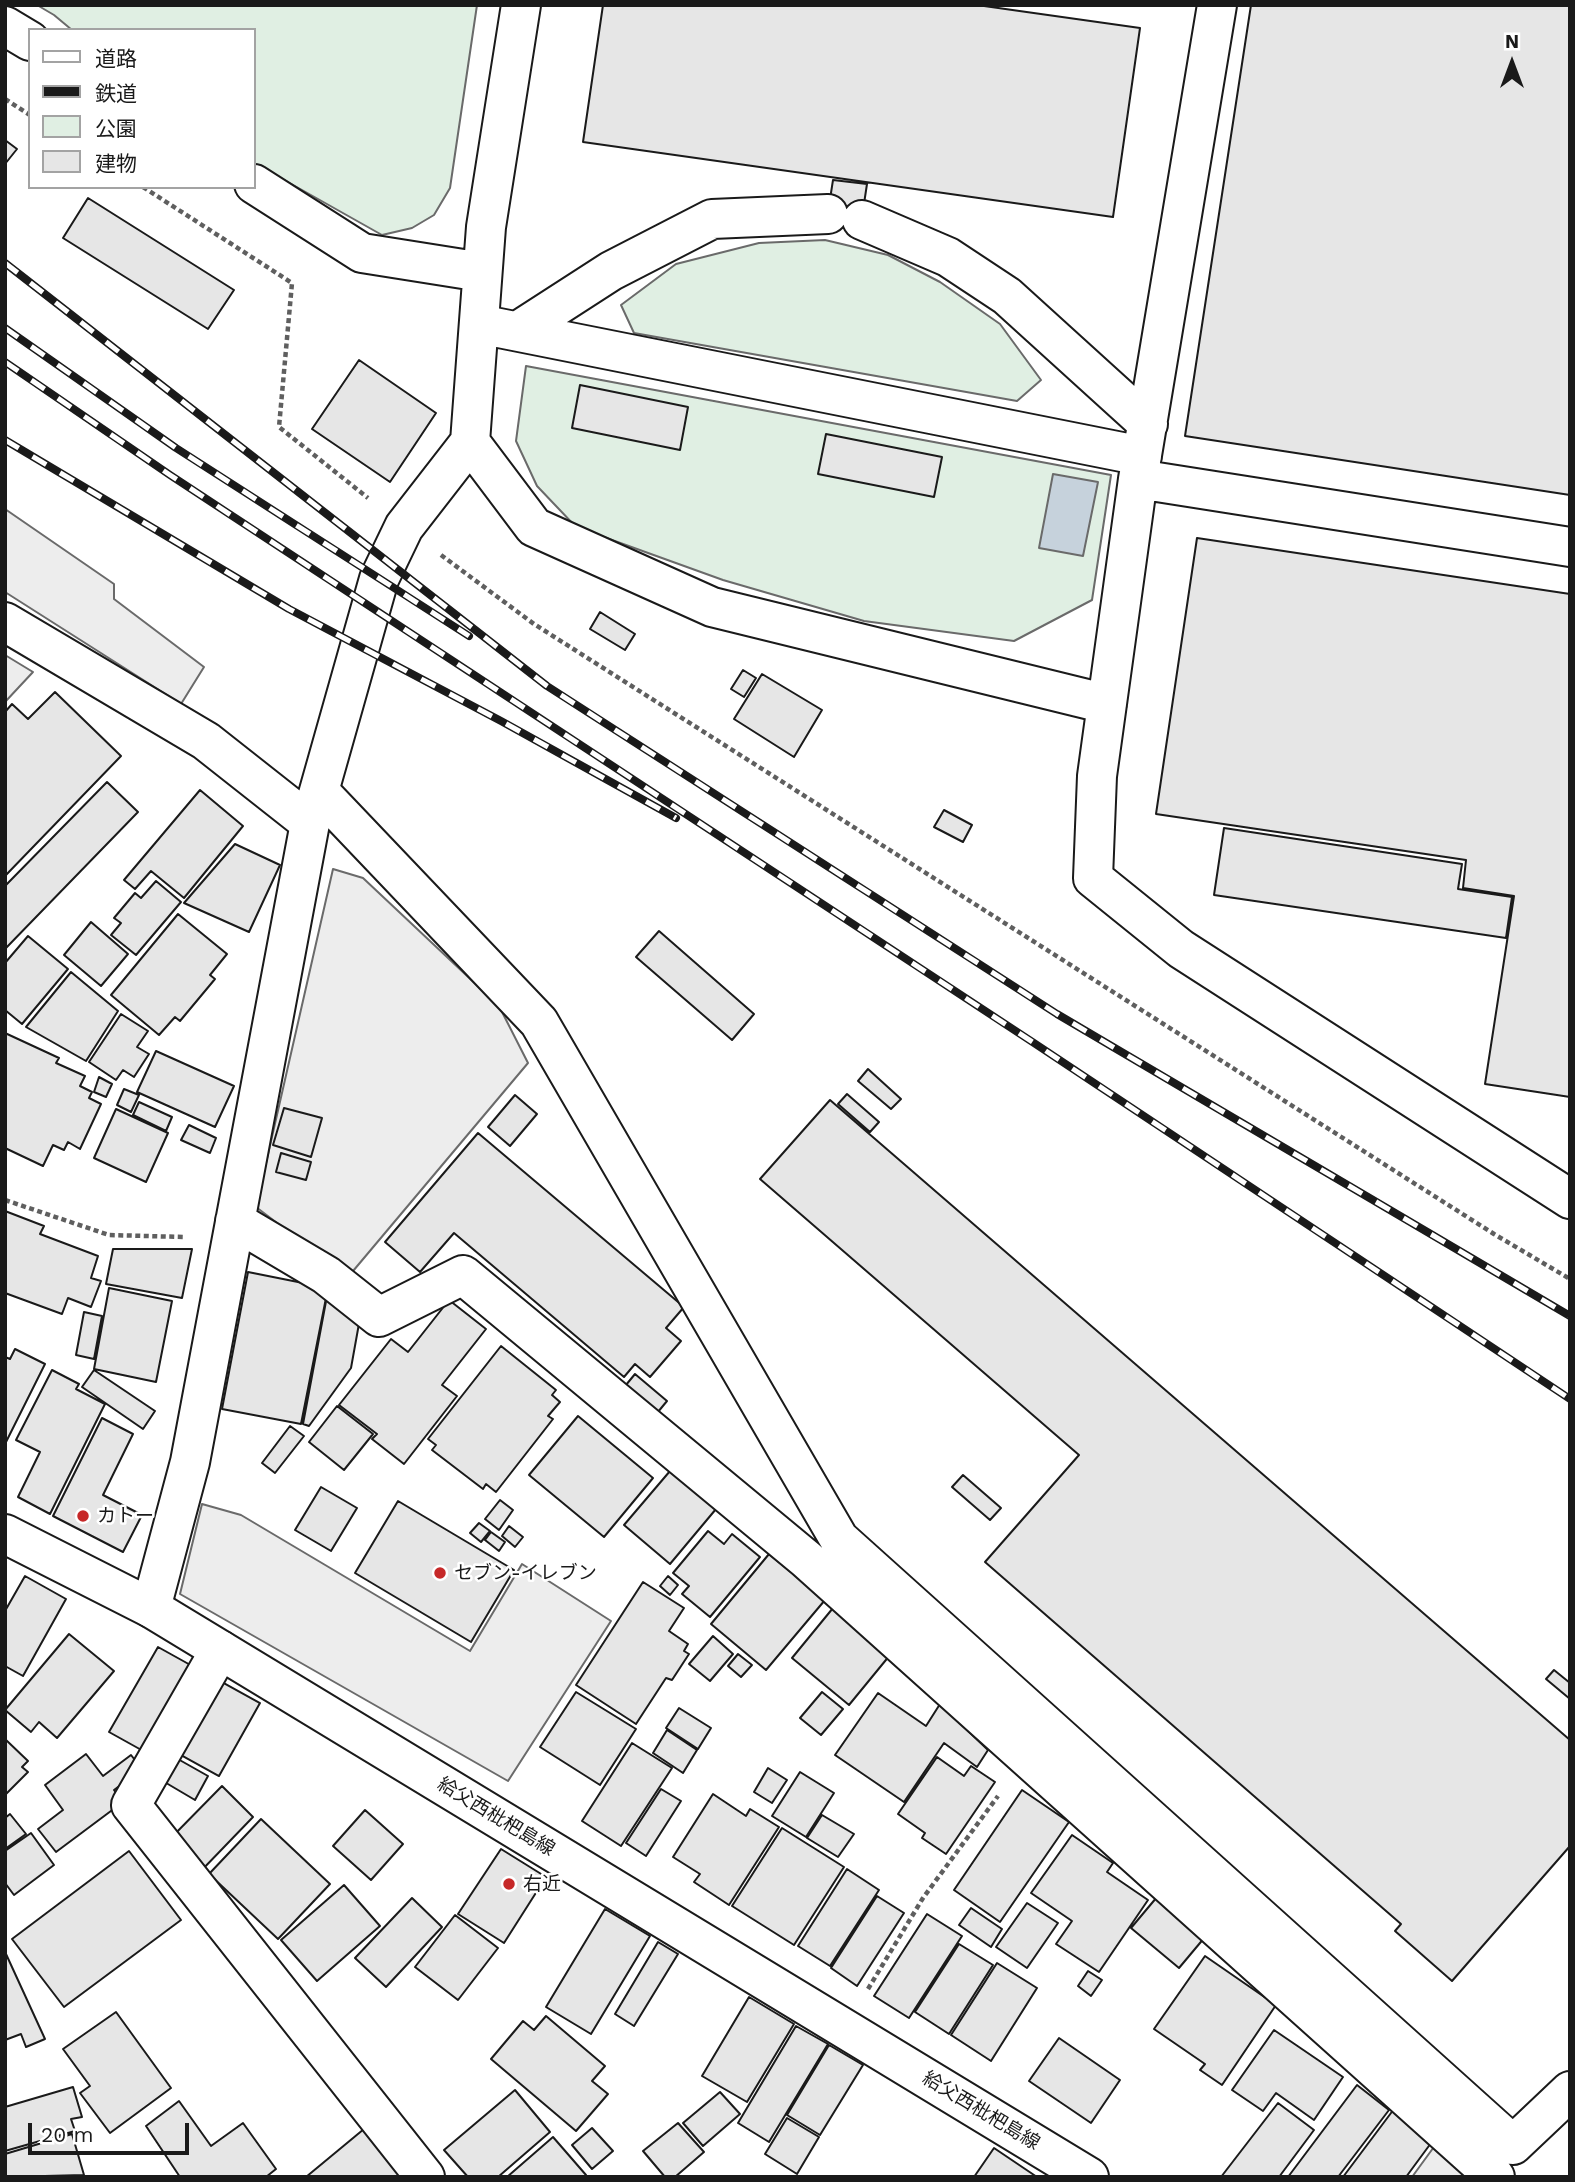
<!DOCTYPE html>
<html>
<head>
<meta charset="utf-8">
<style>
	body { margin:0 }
	#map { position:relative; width:1575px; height:2182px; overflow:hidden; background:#fff; font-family:"Work Sans","Noto Sans JP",sans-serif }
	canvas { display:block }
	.frame { position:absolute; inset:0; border:7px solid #1a1a1a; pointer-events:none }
	.legend { position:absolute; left:28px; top:28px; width:228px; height:161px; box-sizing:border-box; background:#fff; border:2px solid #a3a3a3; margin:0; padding:9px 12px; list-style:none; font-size:21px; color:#1a1a1a }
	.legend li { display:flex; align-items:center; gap:14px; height:35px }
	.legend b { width:35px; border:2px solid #a3a3a3 }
	.north { position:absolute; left:1477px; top:28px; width:70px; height:70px; -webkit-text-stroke:5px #fff; paint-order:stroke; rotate:0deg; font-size:19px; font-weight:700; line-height:28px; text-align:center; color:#1a1a1a }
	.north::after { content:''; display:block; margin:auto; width:24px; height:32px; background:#1a1a1a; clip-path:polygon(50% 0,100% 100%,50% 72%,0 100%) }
	.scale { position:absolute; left:28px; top:2123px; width:161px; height:32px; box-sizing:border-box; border:4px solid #1a1a1a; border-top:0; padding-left:9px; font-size:21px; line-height:24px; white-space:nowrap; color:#1a1a1a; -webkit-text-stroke:5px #fff; paint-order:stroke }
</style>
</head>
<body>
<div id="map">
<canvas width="1575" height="2182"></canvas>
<div class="frame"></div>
<ul class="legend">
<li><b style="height:9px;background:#fff"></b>道路</li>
<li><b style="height:9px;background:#1a1a1a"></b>鉄道</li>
<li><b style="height:19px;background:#e0efe3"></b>公園</li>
<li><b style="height:19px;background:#e6e6e6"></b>建物</li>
</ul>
<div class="north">N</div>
<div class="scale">20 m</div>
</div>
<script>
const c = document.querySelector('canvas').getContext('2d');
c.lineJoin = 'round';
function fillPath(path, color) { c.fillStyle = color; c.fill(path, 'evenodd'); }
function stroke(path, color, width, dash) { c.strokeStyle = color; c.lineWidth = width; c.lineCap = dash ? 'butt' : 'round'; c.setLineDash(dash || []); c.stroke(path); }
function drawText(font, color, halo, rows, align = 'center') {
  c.font = font + ' "Work Sans","Noto Sans JP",sans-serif'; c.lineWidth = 5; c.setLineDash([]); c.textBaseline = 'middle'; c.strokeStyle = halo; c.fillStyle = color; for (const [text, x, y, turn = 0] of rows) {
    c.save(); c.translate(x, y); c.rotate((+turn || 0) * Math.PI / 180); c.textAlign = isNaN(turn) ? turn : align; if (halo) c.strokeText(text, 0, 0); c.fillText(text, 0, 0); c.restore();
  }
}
const green = new Path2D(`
	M 37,5 L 477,5 L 450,188 L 434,215 L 412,228 L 382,235 L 254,163 L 254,30 L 72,30 L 54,15 Z
	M 825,240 L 888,255 L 940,282 L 1000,324 L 1041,380 L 1017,401 L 634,333 L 621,305 L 676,264 L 759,243 Z
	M 526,366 L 1111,475 L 1092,600 L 1014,641 L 864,621 L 723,580 L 576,527 L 537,486 L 516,441 Z`);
const parking = new Path2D(`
	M 5,509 L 114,584 L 114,599 L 204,667 L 181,704 L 5,592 Z
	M 5,655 L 33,672 L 5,702 Z
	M 333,869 L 363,878 L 499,1006 L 528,1063 L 348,1277 L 256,1207 Z
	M 202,1504 L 241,1515 L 470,1651 L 522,1564 L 611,1621 L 508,1781 L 180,1594 Z
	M 1439,2140 L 1478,2177 L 1412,2177 Z`);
const water = new Path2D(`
	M 1053,474 L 1098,482 L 1083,556 L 1039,548 Z`);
const building = new Path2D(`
	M 603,5 L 977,5 L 1140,28 L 1113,217 L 583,142 Z
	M 1251,5 L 1570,5 L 1570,495 L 1185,436 Z
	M 5,140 L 17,149 L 5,164 Z
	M 833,180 L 867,184 L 860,230 L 826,225 Z
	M 88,198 L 234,290 L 208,329 L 63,238 Z
	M 359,360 L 436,413 L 390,482 L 312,429 Z
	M 580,385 L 688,407 L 680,450 L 572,428 Z
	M 826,434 L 942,457 L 934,497 L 818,474 Z
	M 1197,538 L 1570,594 L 1570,1097 L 1485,1084 L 1514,896 L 1463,888 L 1466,860 L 1156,814 Z
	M 600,612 L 635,634 L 625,650 L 590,629 Z
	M 743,670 L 756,678 L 744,697 L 731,689 Z
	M 762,674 L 822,710 L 794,757 L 734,719 Z
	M 55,692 L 121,756 L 5,876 L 5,712 L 12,704 L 28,719 Z
	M 107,782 L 138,812 L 5,949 L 5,886 Z
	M 200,790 L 243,826 L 184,898 L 151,871 L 135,889 L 124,880 Z
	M 944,810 L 972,825 L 963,842 L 934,827 Z
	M 1224,828 L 1462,864 L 1458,889 L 1512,897 L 1506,938 L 1214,895 Z
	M 235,844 L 280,865 L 249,932 L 184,903 Z
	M 156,881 L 181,902 L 136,955 L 111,935 L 121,923 L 114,918 L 135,893 L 141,898 Z
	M 178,914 L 227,954 L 210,975 L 215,979 L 180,1021 L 175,1017 L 159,1035 L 111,995 Z
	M 91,922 L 128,954 L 101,986 L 64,955 Z
	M 659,931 L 754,1014 L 732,1040 L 636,957 Z
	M 28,936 L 68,969 L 22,1024 L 5,1010 L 5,963 Z
	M 71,972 L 118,1011 L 86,1061 L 26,1027 Z
	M 121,1014 L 148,1031 L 137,1047 L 149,1054 L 134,1077 L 123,1070 L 116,1080 L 89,1062 Z
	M 5,1033 L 59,1058 L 56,1063 L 85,1076 L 80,1086 L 92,1092 L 89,1098 L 101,1104 L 80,1149 L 68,1142 L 64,1150 L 53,1145 L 43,1166 L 5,1148 Z
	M 156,1051 L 234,1086 L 215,1127 L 137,1092 Z
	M 868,1069 L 901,1099 L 891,1109 L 858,1081 Z
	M 99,1077 L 112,1084 L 106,1097 L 94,1092 Z
	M 124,1089 L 139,1095 L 131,1112 L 117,1105 Z
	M 847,1094 L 879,1122 L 870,1132 L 838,1104 Z
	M 515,1095 L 537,1114 L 510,1146 L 488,1127 Z
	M 830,1100 L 1570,1740 L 1570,1846 L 1452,1981 L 1395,1931 L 1401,1924 L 985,1562 L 1079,1455 L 760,1179 Z
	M 139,1102 L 172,1117 L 166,1131 L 133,1115 Z
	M 284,1108 L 322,1118 L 311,1157 L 273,1145 Z
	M 116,1109 L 168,1133 L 146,1182 L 94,1158 Z
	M 189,1125 L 216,1138 L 210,1153 L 181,1140 Z
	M 478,1133 L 684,1307 L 666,1328 L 681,1341 L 650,1377 L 635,1364 L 624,1377 L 454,1233 L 420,1272 L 385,1242 Z
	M 281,1153 L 311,1162 L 306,1180 L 276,1172 Z
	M 5,1211 L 44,1226 L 40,1234 L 98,1256 L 91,1278 L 101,1281 L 91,1307 L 68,1298 L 62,1314 L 5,1293 Z
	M 113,1249 L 192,1249 L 182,1298 L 106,1284 Z
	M 248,1272 L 328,1288 L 301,1424 L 222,1409 Z
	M 109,1288 L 172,1301 L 156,1382 L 94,1369 Z
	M 327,1296 L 360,1318 L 351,1368 L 309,1426 L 303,1424 Z
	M 449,1300 L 486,1329 L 442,1385 L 457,1396 L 404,1464 L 372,1439 L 377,1434 L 339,1405 L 391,1339 L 408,1352 Z
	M 84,1312 L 102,1316 L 94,1359 L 76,1355 Z
	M 501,1346 L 556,1390 L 552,1395 L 560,1402 L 548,1416 L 553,1419 L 496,1492 L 486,1484 L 483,1489 L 432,1450 L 436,1445 L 428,1439 Z
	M 15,1349 L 45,1364 L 5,1444 L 5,1357 L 10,1359 Z
	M 52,1370 L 79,1384 L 76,1389 L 105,1404 L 50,1514 L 18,1497 L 40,1452 L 16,1440 Z
	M 94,1370 L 155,1411 L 143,1429 L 82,1387 Z
	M 635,1374 L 667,1401 L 653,1418 L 621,1391 Z
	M 337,1406 L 373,1434 L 344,1470 L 309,1442 Z
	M 578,1416 L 653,1478 L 604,1537 L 529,1475 Z
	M 102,1418 L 133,1434 L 103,1495 L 142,1515 L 123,1552 L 53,1516 Z
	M 290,1426 L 304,1436 L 275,1473 L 262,1463 Z
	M 670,1471 L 716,1509 L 670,1564 L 624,1525 Z
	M 963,1475 L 1001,1508 L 990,1520 L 952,1487 Z
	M 321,1487 L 357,1508 L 331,1551 L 295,1530 Z
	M 500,1500 L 513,1510 L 499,1530 L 485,1519 Z
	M 398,1501 L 514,1570 L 471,1642 L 355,1573 Z
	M 479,1523 L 490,1531 L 481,1542 L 470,1533 Z
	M 509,1526 L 523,1537 L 515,1547 L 502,1536 Z
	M 708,1531 L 724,1544 L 732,1534 L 760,1557 L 710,1617 L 682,1594 L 689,1586 L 673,1573 Z
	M 491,1532 L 505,1542 L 499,1551 L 485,1540 Z
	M 769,1554 L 825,1600 L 766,1670 L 711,1624 Z
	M 25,1576 L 66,1599 L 23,1676 L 5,1666 L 5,1611 Z
	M 668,1576 L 678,1585 L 670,1595 L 660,1586 Z
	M 643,1582 L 684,1608 L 669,1631 L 688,1644 L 684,1651 L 689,1654 L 672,1680 L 666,1678 L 636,1724 L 576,1685 Z
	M 833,1608 L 890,1655 L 849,1705 L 792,1658 Z
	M 69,1634 L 114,1671 L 57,1738 L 39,1722 L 31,1732 L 5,1710 Z
	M 713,1636 L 733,1654 L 710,1681 L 689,1664 Z
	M 158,1647 L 203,1672 L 154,1757 L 109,1732 Z
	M 738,1654 L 752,1665 L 741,1677 L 728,1666 Z
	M 1554,1670 L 1570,1683 L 1570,1699 L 1546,1679 Z
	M 213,1677 L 260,1703 L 219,1776 L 172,1750 Z
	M 576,1692 L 636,1729 L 600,1785 L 540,1747 Z
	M 822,1692 L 843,1709 L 821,1735 L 800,1718 Z
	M 878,1693 L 926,1726 L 940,1704 L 988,1750 L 977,1767 L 944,1743 L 904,1802 L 835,1755 Z
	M 679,1708 L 711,1728 L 698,1749 L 666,1728 Z
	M 667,1730 L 697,1750 L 683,1773 L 653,1753 Z
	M 5,1739 L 28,1761 L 22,1767 L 28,1772 L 5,1795 Z
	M 632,1743 L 672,1768 L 621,1846 L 582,1821 Z
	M 86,1754 L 103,1776 L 131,1755 L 142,1769 L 114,1790 L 123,1802 L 56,1852 L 38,1829 L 63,1810 L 45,1785 Z
	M 169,1754 L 208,1776 L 195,1800 L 156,1777 Z
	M 937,1757 L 964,1776 L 971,1766 L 995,1782 L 946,1854 L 922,1838 L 925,1833 L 898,1814 Z
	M 768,1768 L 787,1780 L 772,1803 L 754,1792 Z
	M 800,1772 L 834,1793 L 806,1837 L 772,1816 Z
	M 222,1786 L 253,1817 L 199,1873 L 167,1842 Z
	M 661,1789 L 681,1801 L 646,1856 L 626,1843 Z
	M 1022,1790 L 1069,1822 L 1000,1922 L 954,1890 Z
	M 713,1794 L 746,1816 L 750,1809 L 779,1827 L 729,1905 L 694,1882 L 700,1874 L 673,1857 Z
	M 365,1810 L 403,1844 L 371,1880 L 333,1846 Z
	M 10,1814 L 26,1834 L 5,1849 L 5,1818 Z
	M 822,1815 L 854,1834 L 838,1857 L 807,1838 Z
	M 261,1819 L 330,1884 L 278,1939 L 209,1874 Z
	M 782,1828 L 844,1867 L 794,1945 L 732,1906 Z
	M 31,1833 L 54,1865 L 14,1895 L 5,1883 L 5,1851 Z
	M 1072,1835 L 1113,1863 L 1107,1872 L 1148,1900 L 1099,1972 L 1056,1944 L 1072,1921 L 1031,1893 Z
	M 501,1849 L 546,1877 L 504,1943 L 458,1914 Z
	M 129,1851 L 181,1920 L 64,2007 L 12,1939 Z
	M 847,1869 L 879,1890 L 830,1966 L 798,1946 Z
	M 344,1885 L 380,1926 L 317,1981 L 281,1940 Z
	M 877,1896 L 904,1913 L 857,1986 L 831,1968 Z
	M 1157,1897 L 1205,1937 L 1179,1968 L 1131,1928 Z
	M 412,1898 L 442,1927 L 386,1987 L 355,1958 Z
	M 1027,1903 L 1058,1923 L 1027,1968 L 996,1947 Z
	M 971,1908 L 1002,1929 L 991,1947 L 959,1925 Z
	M 605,1909 L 650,1936 L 591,2034 L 546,2007 Z
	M 927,1914 L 962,1936 L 909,2018 L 874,1996 Z
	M 455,1915 L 498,1948 L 458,2000 L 415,1967 Z
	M 658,1942 L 678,1954 L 634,2026 L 615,2014 Z
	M 959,1944 L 993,1965 L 949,2034 L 915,2012 Z
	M 6,1954 L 45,2039 L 26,2047 L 21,2034 L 5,2040 Z
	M 1205,1956 L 1276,2005 L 1222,2085 L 1200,2070 L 1205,2064 L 1154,2029 Z
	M 997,1963 L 1037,1988 L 991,2061 L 951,2035 Z
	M 1088,1971 L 1102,1980 L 1091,1996 L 1078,1986 Z
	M 749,1997 L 794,2024 L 747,2102 L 702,2076 Z
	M 116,2012 L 171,2088 L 110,2133 L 80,2093 L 90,2086 L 63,2049 Z
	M 546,2016 L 605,2066 L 592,2081 L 608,2094 L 576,2131 L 491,2059 L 523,2021 L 534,2030 Z
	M 796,2026 L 828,2044 L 769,2142 L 738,2123 Z
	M 1274,2030 L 1343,2077 L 1314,2120 L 1276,2093 L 1263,2111 L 1232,2090 Z
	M 1059,2038 L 1120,2080 L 1091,2123 L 1029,2081 Z
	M 829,2045 L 863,2065 L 820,2135 L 787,2115 Z
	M 1357,2085 L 1389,2110 L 1338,2177 L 1288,2177 Z
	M 73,2087 L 82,2117 L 71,2119 L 75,2131 L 5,2151 L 5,2107 Z
	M 515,2090 L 550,2132 L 498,2177 L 468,2177 L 444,2150 Z
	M 720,2092 L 740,2114 L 703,2146 L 683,2123 Z
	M 179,2101 L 211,2146 L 243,2123 L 276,2169 L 266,2177 L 180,2177 L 146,2126 Z
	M 1278,2103 L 1314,2130 L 1279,2177 L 1221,2177 Z
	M 1394,2109 L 1434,2139 L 1406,2177 L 1343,2177 Z
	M 787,2118 L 819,2137 L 797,2174 L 765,2154 Z
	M 678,2123 L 704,2152 L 675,2177 L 665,2177 L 643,2151 Z
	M 370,2124 L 414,2177 L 306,2177 Z
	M 592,2128 L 613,2151 L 592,2169 L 572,2145 Z
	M 72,2134 L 84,2175 L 5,2177 L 5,2154 Z
	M 553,2137 L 586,2175 L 583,2177 L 507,2177 Z
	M 994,2148 L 1037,2177 L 974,2177 Z`);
const path = new Path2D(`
	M 5,99 L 30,115
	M 143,187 L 292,283 L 279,427 L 368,498
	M 441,555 L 534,624 L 1494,1234 L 1570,1279
	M 5,1200 L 109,1235 L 184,1237
	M 868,1989 L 923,1898 L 998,1796`);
const minor = new Path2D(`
	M 1217,5 L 1138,479 L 1097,776 L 1093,878 L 1181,949 L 1570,1199
	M 5,26 L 30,41
	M 254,184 L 362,253 L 482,272
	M 862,220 L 948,257 L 1007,296 L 1148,424
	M 479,324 L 1142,456
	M 518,331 L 611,271 L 712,219 L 828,214
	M 470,442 L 534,527 L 712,607 L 1107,704
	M 1138,479 L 1570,547
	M 5,622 L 206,741 L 310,823
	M 319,791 L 539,1022 L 839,1539 L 1513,2145 L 1570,2091
	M 235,1221 L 326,1275 L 379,1317 L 463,1275 L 806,1559 L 1495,2177
	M 151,1608 L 190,1462 L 310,823 L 379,579 L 404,527 L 470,442 L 486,227 L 521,5
	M 220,1650 L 131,1805 L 425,2177`);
const major = new Path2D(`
	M 5,1534 L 151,1608 L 1089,2177`);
const rail = new Path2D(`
	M 5,263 L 547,686 L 1057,1014 L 1570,1316
	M 5,328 L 176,448 L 469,636
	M 5,362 L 170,475 L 1034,1043 L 1570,1399
	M 5,440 L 289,609 L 501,721 L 676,818`);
const markers = [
	[83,1516,7,"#c62828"],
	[440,1573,7,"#c62828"],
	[509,1884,7,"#c62828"]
];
const poiNames = [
	["カトー",97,1516],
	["セブン-イレブン",454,1573],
	["右近",523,1884]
];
const streetNames = [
	["給父西枇杷島線",496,1817,31],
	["給父西枇杷島線",981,2111,31]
];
fillPath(green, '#e0efe3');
stroke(green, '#6a6a6a', 2);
fillPath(parking, '#ededed');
stroke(parking, '#6a6a6a', 2);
fillPath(water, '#c6d2dc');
stroke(water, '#6a6a6a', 2);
fillPath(building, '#e6e6e6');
stroke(building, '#1a1a1a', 2);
stroke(minor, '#1a1a1a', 42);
stroke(major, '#1a1a1a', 42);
stroke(path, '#5f5f5f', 4.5, [5, 3.5]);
stroke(minor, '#fff', 38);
stroke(major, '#fff', 38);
stroke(rail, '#1a1a1a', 8);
stroke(rail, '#fff', 5, [16]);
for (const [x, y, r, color] of markers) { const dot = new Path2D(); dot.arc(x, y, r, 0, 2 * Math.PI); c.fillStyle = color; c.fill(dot); stroke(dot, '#fff', 2.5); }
drawText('19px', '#1a1a1a', '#fff', poiNames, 'left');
drawText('19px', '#1a1a1a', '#fff', streetNames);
</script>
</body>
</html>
